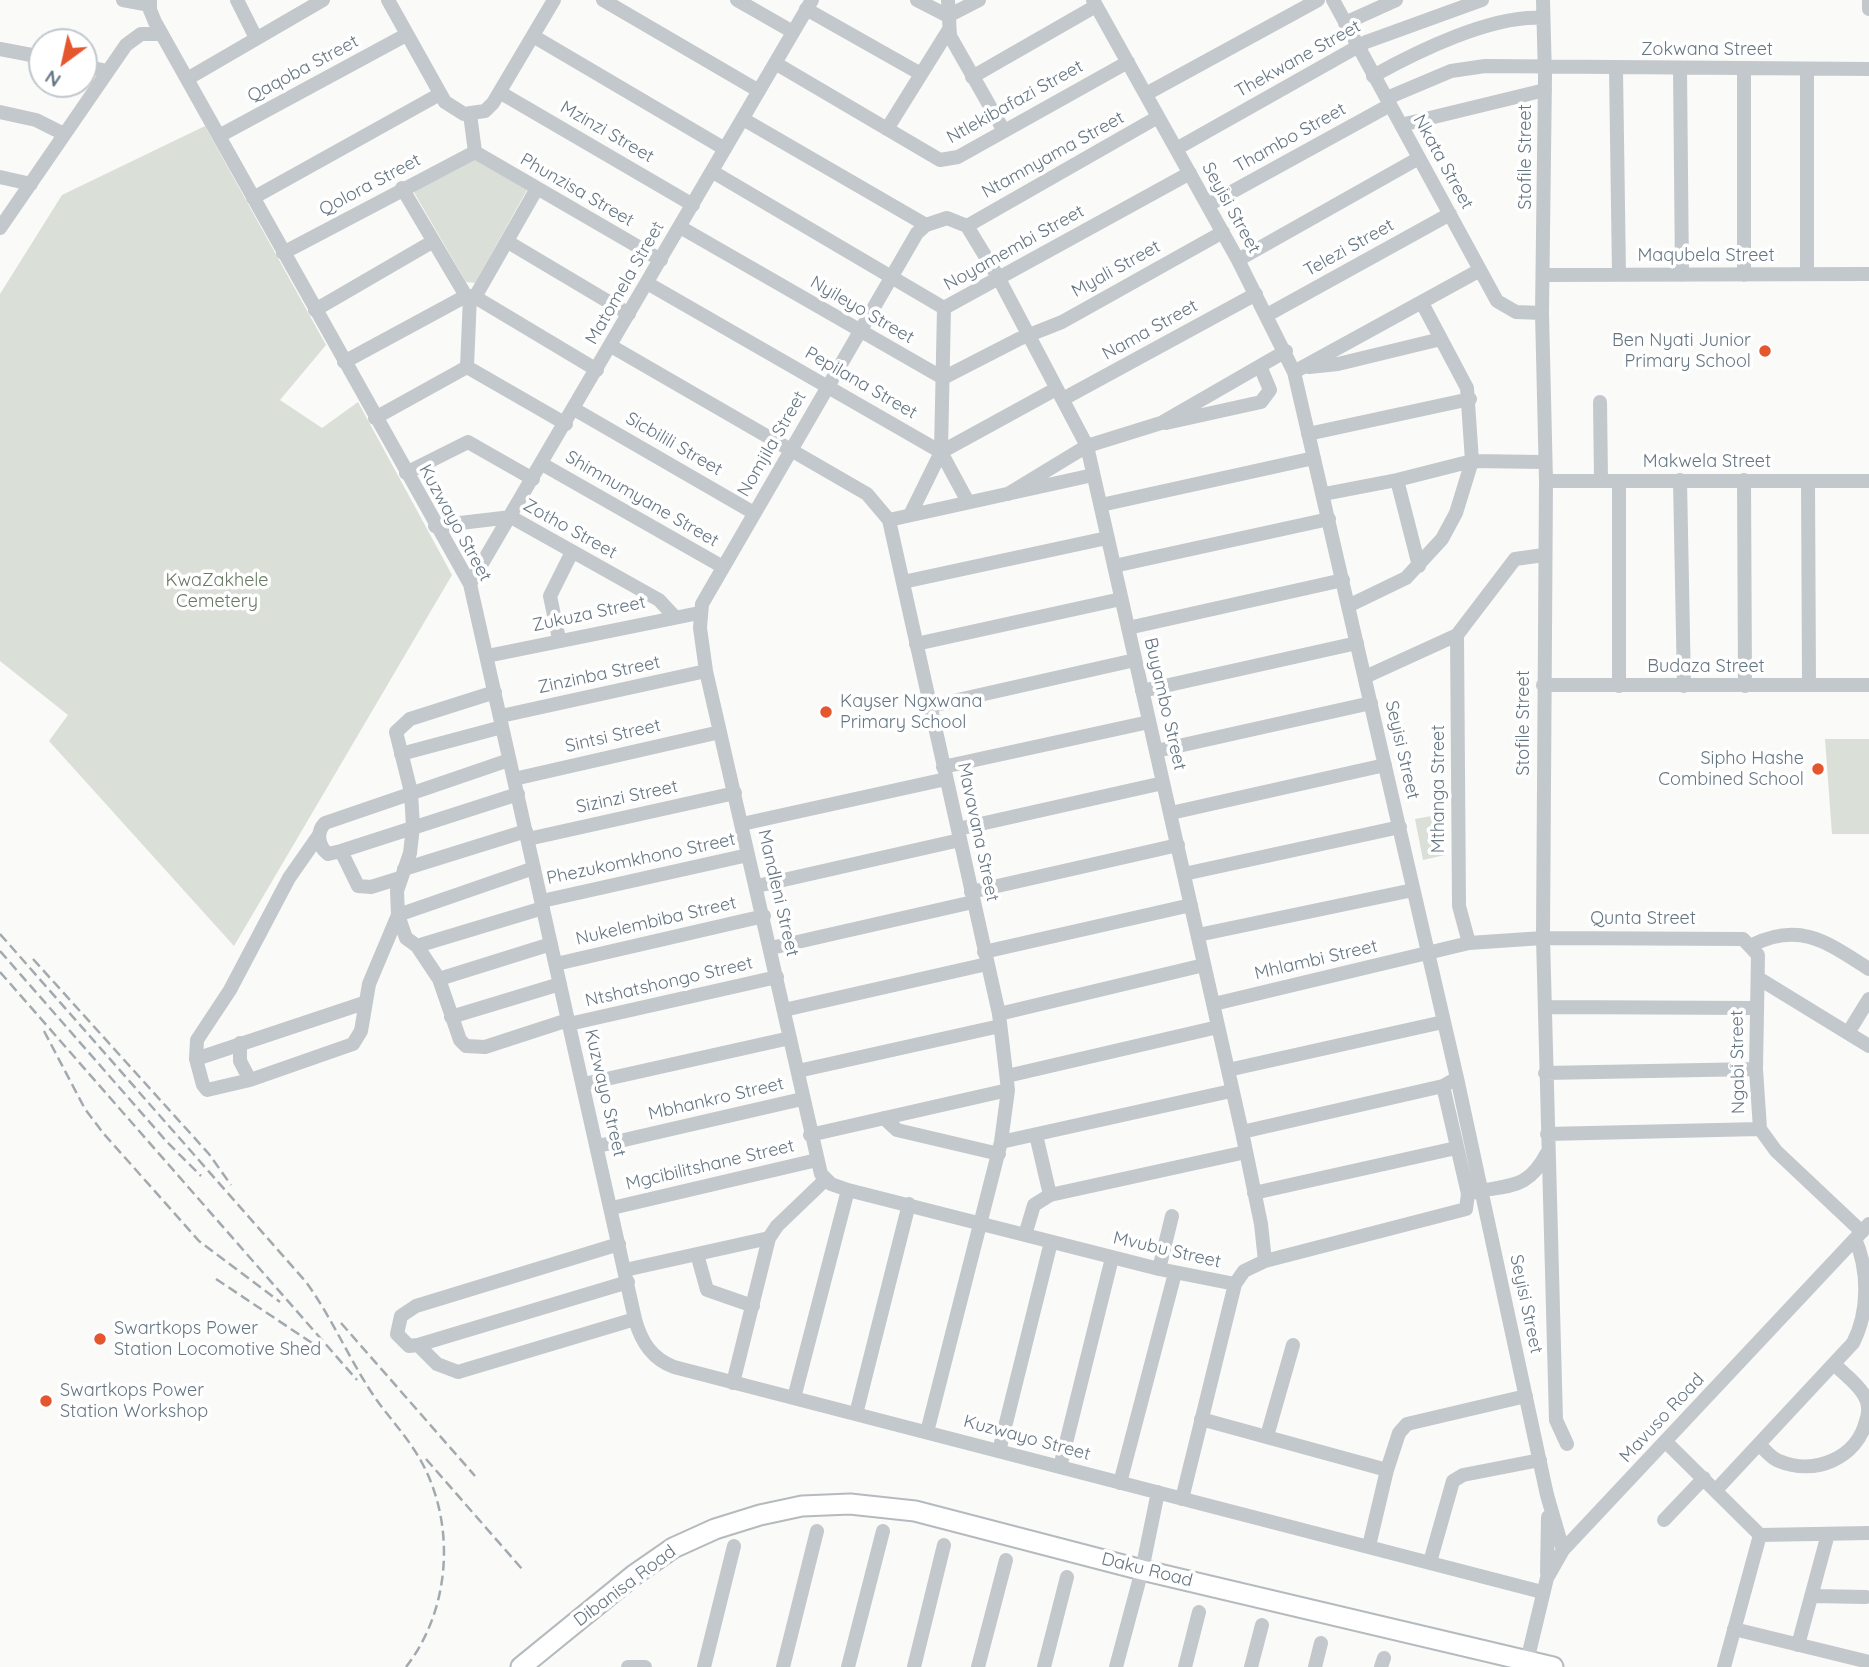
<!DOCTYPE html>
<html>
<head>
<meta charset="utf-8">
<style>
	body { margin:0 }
	#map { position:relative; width:1869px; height:1667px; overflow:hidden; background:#fafaf8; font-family:Quicksand,sans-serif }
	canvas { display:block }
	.north { position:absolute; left:28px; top:28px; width:70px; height:70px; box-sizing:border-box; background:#fff; border:2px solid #c1c8cd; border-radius:50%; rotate:213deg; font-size:19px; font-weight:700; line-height:28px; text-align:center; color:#657683 }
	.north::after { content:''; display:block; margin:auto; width:24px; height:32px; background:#e4572e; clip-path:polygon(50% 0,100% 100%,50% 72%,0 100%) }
</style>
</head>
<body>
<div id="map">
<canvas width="1869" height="1667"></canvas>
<div class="north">N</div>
</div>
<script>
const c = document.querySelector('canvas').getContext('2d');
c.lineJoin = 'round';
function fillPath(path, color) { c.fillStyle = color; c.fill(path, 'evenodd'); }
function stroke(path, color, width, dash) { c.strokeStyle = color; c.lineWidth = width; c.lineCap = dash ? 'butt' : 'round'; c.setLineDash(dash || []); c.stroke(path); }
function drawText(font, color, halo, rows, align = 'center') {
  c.font = font + ' Quicksand,sans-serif'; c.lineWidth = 7; c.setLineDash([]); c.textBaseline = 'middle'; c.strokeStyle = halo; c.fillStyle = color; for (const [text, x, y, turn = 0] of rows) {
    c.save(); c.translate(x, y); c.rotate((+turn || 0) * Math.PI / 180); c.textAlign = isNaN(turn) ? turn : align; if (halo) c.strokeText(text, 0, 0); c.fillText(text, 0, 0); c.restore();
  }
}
const green = new Path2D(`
	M 205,126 L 326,345 L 280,400 L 322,428 L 358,402 L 452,575 L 234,946 L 49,741 L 68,715 L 0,661 L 0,294 L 62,195 Z
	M 475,157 L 527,190 L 475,283 L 466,282 L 412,189 Z
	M 1825,739 L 1869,739 L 1869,834 L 1832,834 Z
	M 1437,815 L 1445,855 L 1423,860 L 1415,819 Z`);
const minor = new Path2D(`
	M 123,0 L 150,5
	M 150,0 L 150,10 L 155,22 L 470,584 L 635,1319 C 641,1342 652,1359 674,1367 L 1542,1592
	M 237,0 L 256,38
	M 388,0 L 445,102 L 464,114 L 485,111 L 493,103 L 554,0
	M 603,0 L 759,91
	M 737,0 L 793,32
	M 917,0 L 948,16 L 979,0
	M 948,0 L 950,36 L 1004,131
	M 1093,0 L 1238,260 L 1294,372 L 1457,1078 L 1547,1495 L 1563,1550
	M 1333,0 L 1497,301 L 1516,312 L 1542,313
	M 1543,0 L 1545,77 L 1542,313 L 1546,481 L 1543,938 L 1556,1420 L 1567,1444
	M 1869,0 L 1869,9
	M 806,9 L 921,74
	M 1345,23 L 1396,0
	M 533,36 L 725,149
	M 0,49 L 42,57
	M 775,63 L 940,160 L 958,157 L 1128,62
	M 84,66 L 107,71
	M 1744,68 L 1744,275
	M 1616,69 L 1619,275
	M 1680,69 L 1682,275
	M 1807,70 L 1807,274
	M 1373,76 C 1416,52 1493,14 1543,18
	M 972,77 L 1096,6
	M 187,79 L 323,0
	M 501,93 L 693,205
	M 1146,94 L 1318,0
	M 1387,98 L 1451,71 L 1485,66 L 1869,69
	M 0,112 L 36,120 L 64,134
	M 470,114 L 475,152
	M 743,119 L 926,225
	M 1401,125 L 1545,90
	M 887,129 L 948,31
	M 219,136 L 406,35
	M 1176,149 L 1366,42 L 1482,0
	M 475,152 L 661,260
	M 713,172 L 944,308
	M 0,177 L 31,184
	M 402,188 L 466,296
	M 253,198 L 440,94
	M 1208,205 L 1390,105
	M 967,226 L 1158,117
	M 680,227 L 943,378 L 1019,339 L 1062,322 L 1223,232
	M 0,228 L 126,45 L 141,34 L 162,34
	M 508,242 L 629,314
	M 283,253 L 475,152
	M 1238,260 L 1419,158
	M 1544,275 L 1869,274
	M 647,283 L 941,452 L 1056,389
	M 475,297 L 536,190
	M 944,308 L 1190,173
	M 315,310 L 432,242
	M 1267,315 L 1450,214
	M 611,346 L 867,494 L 889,520 L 999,1014 L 1008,1090 L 1001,1142 L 927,1432
	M 344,362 L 466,296 L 475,297 L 597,370
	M 467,367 L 566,424
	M 467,367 L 470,296
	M 1309,367 L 1338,364 L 1441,339
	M 1294,372 L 1480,270
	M 1063,399 L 1256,294
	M 1600,402 L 1601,479
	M 574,409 L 754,513
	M 375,418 L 467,367
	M 1166,423 L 1261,402 L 1270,390 L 1260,366
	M 1308,434 L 1470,399
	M 941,452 L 968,502
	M 542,464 L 723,567
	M 406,473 L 468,442 L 533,479
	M 1397,480 L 1419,566
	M 1680,480 L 1684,686
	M 1744,480 L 1745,686
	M 1546,481 L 1869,481
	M 1619,481 L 1619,686
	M 1808,481 L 1809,685
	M 1008,494 L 1087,446 L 1161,423 L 1286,351
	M 1324,494 L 1397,480 L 1472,461 L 1543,462
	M 1101,505 L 1314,458
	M 910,515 L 941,452 L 944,308
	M 889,520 L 1093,475
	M 435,526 L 511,517 L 659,600 L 674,616
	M 1114,566 L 1329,519
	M 903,582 L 1107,538
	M 470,584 L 812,0
	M 1348,606 L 1406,578 L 1442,539 L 1456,513 L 1472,461 L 1467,388 L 1422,303
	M 1128,628 L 1343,580
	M 1457,635 L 1459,906 L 1469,943
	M 559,639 L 550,596 L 572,552
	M 916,644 L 1121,599
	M 487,656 L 699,613
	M 1365,677 L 1457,635 L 1515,559 L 1544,555
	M 1543,685 L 1869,685
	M 1142,691 L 1357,643
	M 495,692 L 410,719 L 396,732 L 411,792 L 413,827 L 410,853 L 397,891 L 398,915 L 406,938 L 417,946 L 439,979 L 460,1040 L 466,1046 L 485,1047 L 568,1020
	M 931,706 L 1135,660
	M 501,716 L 706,671
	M 1156,751 L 1371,703
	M 401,754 L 502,727
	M 509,760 L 325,823 C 316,832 318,846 328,854 L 341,851 L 518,794
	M 943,767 L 1149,722
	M 514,779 L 720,732
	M 1171,813 L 1385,765
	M 742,824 L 946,779
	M 958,829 L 1163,783
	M 319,835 L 289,878 L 230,990 L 197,1040 L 196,1059 L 203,1085 L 207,1090 L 250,1080 L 353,1044 L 361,1031 L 369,984 L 398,915 L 534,868
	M 528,839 L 735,793
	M 341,851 L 358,886 L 371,887 L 400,878
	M 404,869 L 526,831
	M 1184,874 L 1400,827
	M 757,886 L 960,840
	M 971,892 L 1178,845
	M 542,901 L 748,855
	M 1198,935 L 1413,890
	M 1752,945 C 1801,921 1828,943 1869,969
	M 417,946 L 543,908
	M 771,948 L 973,902
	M 984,952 L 1191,905
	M 556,964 L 764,916
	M 1758,978 L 1869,1046
	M 439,979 L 551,944
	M 1214,1004 L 1469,943 L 1543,938 L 1743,939 L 1758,955 L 1756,1069 L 1760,1129 L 1776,1151 L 1862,1232
	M 1545,1007 L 1756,1008
	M 784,1010 L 987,964
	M 999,1014 L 1204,965
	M 451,1017 L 560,984
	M 569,1024 L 777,977
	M 1848,1033 L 1869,999
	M 240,1043 L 240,1061 L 250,1080
	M 196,1059 L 364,1003
	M 1228,1070 L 1443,1022
	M 798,1071 L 1000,1026
	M 1545,1073 L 1756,1069
	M 1007,1076 L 1218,1027
	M 584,1084 L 790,1038
	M 1443,1086 L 1468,1194
	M 884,1118 L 897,1130 L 999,1154
	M 1242,1132 L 1443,1086 L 1457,1078
	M 1547,1134 L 1760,1129
	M 810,1135 L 1008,1090
	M 1036,1135 L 1050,1195 L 1246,1152
	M 1001,1142 L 1231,1091
	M 598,1146 L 802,1099
	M 1254,1193 L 1456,1148
	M 612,1208 L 817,1160
	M 1025,1235 L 1034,1205 L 1050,1195
	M 619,1244 L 416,1306 L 401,1316 L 397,1334 L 409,1346 L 418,1345 L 628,1282
	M 697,1254 L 707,1290 L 753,1306
	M 1265,1261 L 1261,1224 L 1242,1132 L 1087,446 L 998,277 L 967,226 L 947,218 L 926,225 L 917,233 L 702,604 L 700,628 L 706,671 L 821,1174 L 831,1184 L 848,1190 L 1159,1269 L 1235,1284 L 1244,1271 L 1265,1261 L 1466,1209 L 1468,1194 C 1507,1183 1526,1193 1547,1153
	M 1159,1269 L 1172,1216
	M 625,1270 L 769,1238 L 777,1226 L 825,1180
	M 418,1345 L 437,1364 L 458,1372 L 635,1319
	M 733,1383 L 769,1238
	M 794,1398 L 848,1190
	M 856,1414 L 909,1204
	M 1201,1419 L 1387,1470 L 1369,1546
	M 1267,1436 L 1293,1345
	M 1666,1442 L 1760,1535
	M 1759,1444 C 1765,1450 1771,1458 1779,1461 C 1815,1476 1857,1458 1866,1421 C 1869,1413 1869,1403 1864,1395 C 1857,1383 1843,1373 1834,1364
	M 999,1451 L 1051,1242
	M 1060,1467 L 1112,1258
	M 1387,1470 L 1399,1433 L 1407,1424 L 1526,1396
	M 1120,1483 L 1175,1273
	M 1716,1490 L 1853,1343 C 1869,1312 1869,1270 1855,1239
	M 1182,1499 L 1235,1284
	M 1664,1520 L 1704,1478
	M 1430,1562 L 1453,1481 L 1463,1475 L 1540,1460
	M 1547,1573 L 1548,1517
	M 1812,1596 L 1866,1597
	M 1734,1629 L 1869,1662
	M 1798,1645 L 1828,1534
	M 1527,1661 L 1547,1578 L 1563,1550 L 1869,1224
	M 628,1667 L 645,1667
	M 704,1667 L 734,1546
	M 783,1667 L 817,1531
	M 848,1667 L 883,1531
	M 914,1667 L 944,1545
	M 978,1667 L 1006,1560
	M 1044,1667 L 1067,1577
	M 1116,1667 L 1142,1570 L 1158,1492
	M 1185,1667 L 1199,1612
	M 1251,1667 L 1262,1625
	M 1315,1667 L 1321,1643
	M 1381,1667 L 1384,1658
	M 1724,1667 L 1760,1535 L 1869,1533`);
const major = new Path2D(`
	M 521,1667 L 634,1575 L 673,1548 L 715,1529 L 760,1515 L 802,1506 L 850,1504 L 915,1511 L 1142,1570 L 1553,1667`);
const rail = new Path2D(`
	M 0,934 L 306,1282 C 330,1315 346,1352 368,1387 C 384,1413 406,1434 421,1461 C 456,1524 451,1609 406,1667
	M 0,951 L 167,1142 L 201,1176
	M 33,959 L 209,1154 L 231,1185
	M 0,972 L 357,1380
	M 44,1031 L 85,1109 L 104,1134 L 199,1241 L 280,1302
	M 216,1279 L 321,1349
	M 341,1323 L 475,1476
	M 426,1459 L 522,1569`);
const markers = [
	[1765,351,7,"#e4572e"],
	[826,712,7,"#e4572e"],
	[1818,769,7,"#e4572e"],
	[100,1339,7,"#e4572e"],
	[46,1401,7,"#e4572e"]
];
const streetNames = [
	["Zokwana Street",1707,50],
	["Thekwane Street",1298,59,-29],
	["Qaqoba Street",303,69,-28],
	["Ntlekibafazi Street",1015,102,-29],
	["Mzinzi Street",607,132,30],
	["Thambo Street",1290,138,-29],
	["Ntamnyama Street",1053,155,-29],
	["Stofile Street",1526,157,-90],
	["Nkata Street",1443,162,61],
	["Qolora Street",370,185,-28],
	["Phunzisa Street",577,190,30],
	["Seyisi Street",1231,208,61],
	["Noyamembi Street",1014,248,-29],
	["Telezi Street",1349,248,-29],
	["Maqubela Street",1706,256],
	["Myali Street",1116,269,-29],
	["Matomela Street",625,283,-60],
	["Nyileyo Street",862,310,30],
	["Nama Street",1150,330,-29],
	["Pepilana Street",861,383,30],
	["Sicbilili Street",674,444,30],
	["Nomjila Street",772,444,-60],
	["Makwela Street",1707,462],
	["Shimnumyane Street",642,499,30],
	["Kuzwayo Street",455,523,61],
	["Zotho Street",570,529,29],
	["Zukuza Street",589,614,-12],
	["Budaza Street",1706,667],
	["Zinzinba Street",599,675,-12],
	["Buyambo Street",1165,704,77],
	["Stofile Street",1524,723,-90],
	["Sintsi Street",613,736,-13],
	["Seyisi Street",1402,750,77],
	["Mthanga Street",1439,789,-90],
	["Sizinzi Street",627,797,-12],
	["Mavavana Street",978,832,78],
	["Phezukomkhono Street",641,859,-12],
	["Mandleni Street",778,893,77],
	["Qunta Street",1643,919],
	["Nukelembiba Street",656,921,-13],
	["Mhlambi Street",1316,960,-13],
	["Ntshatshongo Street",669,982,-13],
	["Ngabi Street",1738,1062,-91],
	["Kuzwayo Street",605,1093,77],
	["Mbhankro Street",716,1099,-13],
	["Mgcibilitshane Street",710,1165,-13],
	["Mvubu Street",1167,1250,13],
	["Seyisi Street",1526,1304,78],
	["Mavuso Road",1662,1418,-47],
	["Kuzwayo Street",1027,1438,15],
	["Daku Road",1147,1570,14],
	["Dibanisa Road",625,1586,-37]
];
const poiNames = [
	["Ben Nyati Junior",1751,341,"right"],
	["Primary School",1751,362,"right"],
	["Kayser Ngxwana",840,702],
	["Primary School",840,723],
	["Sipho Hashe",1804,759,"right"],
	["Combined School",1804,780,"right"],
	["Swartkops Power",114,1329],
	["Station Locomotive Shed",114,1350],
	["Swartkops Power",60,1391],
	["Station Workshop",60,1412]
];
const parkNames = [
	["KwaZakhele",217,581],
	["Cemetery",217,602]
];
fillPath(green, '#dadfd7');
stroke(major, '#b5babe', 23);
stroke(minor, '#c3c8cc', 14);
stroke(major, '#fff', 19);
stroke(rail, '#a2aab0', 2.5, [10, 5]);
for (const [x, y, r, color] of markers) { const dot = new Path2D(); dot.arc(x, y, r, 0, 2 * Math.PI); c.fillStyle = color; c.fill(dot); stroke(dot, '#fff', 2.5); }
drawText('18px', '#657683', '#fff', streetNames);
drawText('18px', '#657683', '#fff', poiNames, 'left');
drawText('18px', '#687a64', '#fff', parkNames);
</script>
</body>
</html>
